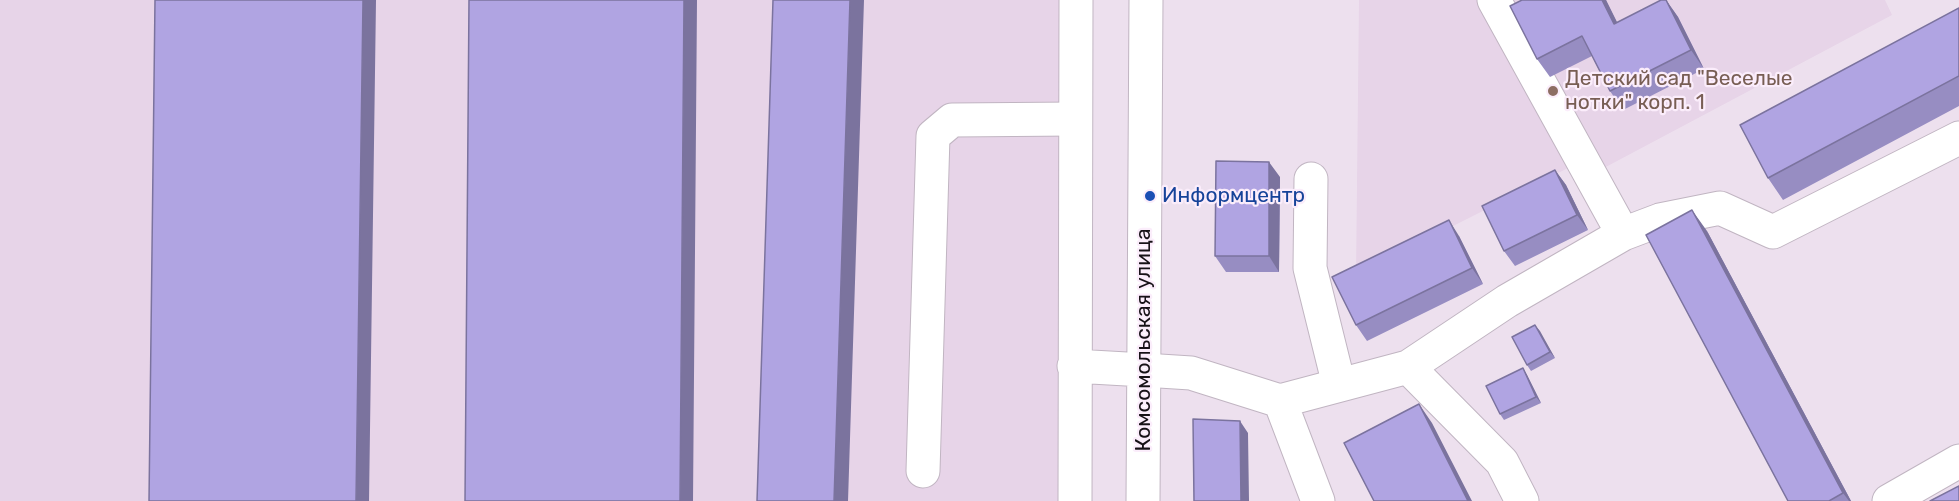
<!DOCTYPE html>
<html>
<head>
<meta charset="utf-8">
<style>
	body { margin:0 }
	canvas { display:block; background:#ede0ee }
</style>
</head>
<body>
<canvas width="1959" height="501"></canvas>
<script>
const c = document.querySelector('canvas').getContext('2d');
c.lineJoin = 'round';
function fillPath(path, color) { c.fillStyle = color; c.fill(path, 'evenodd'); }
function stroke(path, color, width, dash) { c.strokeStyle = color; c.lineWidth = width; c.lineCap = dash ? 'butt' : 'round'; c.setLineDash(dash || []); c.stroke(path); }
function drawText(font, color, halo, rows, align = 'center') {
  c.font = font + ' Rubik,sans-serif'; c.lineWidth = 4.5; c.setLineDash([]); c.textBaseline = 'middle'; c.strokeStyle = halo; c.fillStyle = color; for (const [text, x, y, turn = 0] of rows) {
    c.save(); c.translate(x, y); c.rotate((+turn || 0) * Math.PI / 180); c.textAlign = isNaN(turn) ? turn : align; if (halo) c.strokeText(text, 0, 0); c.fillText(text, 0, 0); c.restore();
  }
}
const built = new Path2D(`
	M 0,0 L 1073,0 L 1069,501 L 0,501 Z
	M 1359,0 L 1885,0 L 1892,15 L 1602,169 L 1568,168 L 1356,275 Z`);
const minor = new Path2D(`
	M 1494,0 L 1623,234
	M 1311,179 L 1310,268 L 1339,385
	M 1408,367 L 1502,462 L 1522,501
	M 1144,370 L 1191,373 L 1280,401 L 1408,367 L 1507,301 L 1623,234 L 1660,220 L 1720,208 L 1773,232 L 1959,138
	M 1280,401 L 1318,501
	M 923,471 L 933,136 L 952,120 L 1075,119
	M 1889,501 L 1959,461`);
const major = new Path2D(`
	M 1074,366 L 1144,370
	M 1075,501 L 1076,0
	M 1143,501 L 1146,0`);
const wall = new Path2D(`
	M 1522,0 L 1606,0 L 1617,23 L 1666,0 L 1678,17 L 1704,69 L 1623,110 L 1610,91 L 1592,56 L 1550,77 L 1537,59 Z
	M 1959,8 L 1959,106 L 1783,200 L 1768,178 Z
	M 1555,170 L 1566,185 L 1588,230 L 1515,266 L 1504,251 Z
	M 1280,177 L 1279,272 L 1226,272 L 1215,256 Z
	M 1707,231 L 1851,501 L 1788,501 Z
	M 1459,236 L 1483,284 L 1367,341 L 1356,325 Z
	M 1535,325 L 1555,358 L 1531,371 L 1527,365 Z
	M 1523,368 L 1527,375 L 1541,403 L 1504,420 L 1500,414 Z`);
const shadedWall = new Path2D(`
	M 363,0 L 376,0 L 369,501 L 356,501 Z
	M 684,0 L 697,0 L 693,501 L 680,501 Z
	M 850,0 L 864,0 L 848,501 L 834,501 Z
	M 1602,0 L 1606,0 L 1627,42 L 1614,24 Z
	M 1666,0 L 1678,17 L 1704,69 L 1691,50 Z
	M 1269,162 L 1280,177 L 1279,272 L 1269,256 Z
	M 1555,170 L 1566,185 L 1588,230 L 1577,215 Z
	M 1692,210 L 1707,231 L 1851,501 L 1849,501 L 1843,493 Z
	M 1449,220 L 1459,236 L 1483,284 L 1472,268 Z
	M 1535,325 L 1540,331 L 1555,358 L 1550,352 Z
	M 1523,368 L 1527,375 L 1541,403 L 1536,397 Z
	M 1419,404 L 1432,423 L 1472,501 L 1468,501 Z
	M 1240,421 L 1248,433 L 1249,501 L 1241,501 Z`);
const building = new Path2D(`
	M 155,0 L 363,0 L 356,501 L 149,501 Z
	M 469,0 L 684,0 L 680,501 L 465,501 Z
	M 773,0 L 850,0 L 834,501 L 757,501 Z
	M 1522,0 L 1602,0 L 1614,24 L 1661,0 L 1666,0 L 1691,50 L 1610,91 L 1582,36 L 1537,59 L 1510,6 Z
	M 1959,8 L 1959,76 L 1768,178 L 1740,125 Z
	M 1216,161 L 1269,162 L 1269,256 L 1215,256 Z
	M 1555,170 L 1577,215 L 1504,251 L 1482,206 Z
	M 1692,210 L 1843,493 L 1829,501 L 1788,501 L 1646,235 Z
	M 1449,220 L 1472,268 L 1356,325 L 1332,277 Z
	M 1535,325 L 1550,352 L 1527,365 L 1512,337 Z
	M 1523,368 L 1536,397 L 1500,414 L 1486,386 Z
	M 1419,404 L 1468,501 L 1374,501 L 1344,443 Z
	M 1193,419 L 1240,421 L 1241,501 L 1194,501 Z
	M 1959,486 L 1959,501 L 1930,501 Z`);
const markers = [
	[1553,91,6,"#8d6e63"],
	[1150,196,6,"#1a4fb4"]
];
const educationNames = [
	["Детский сад \"Веселые",1565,79],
	["нотки\" корп. 1",1565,103]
];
const transitNames = [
	["Информцентр",1162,196]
];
const streetNames = [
	["Комсомольская улица",1144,340,-90]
];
fillPath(built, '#e7d4e8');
stroke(minor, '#c1b5c2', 35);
stroke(major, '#c1b5c2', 35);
stroke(minor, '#fff', 33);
stroke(major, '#fff', 33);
fillPath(wall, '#978dc2');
fillPath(shadedWall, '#7b739e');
fillPath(building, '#b0a4e2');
stroke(building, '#7b739e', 1.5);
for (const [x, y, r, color] of markers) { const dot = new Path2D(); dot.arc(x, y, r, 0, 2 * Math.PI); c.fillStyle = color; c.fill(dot); stroke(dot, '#fbedfb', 2); }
drawText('21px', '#785e54', '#fbedfb', educationNames, 'left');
drawText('21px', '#164399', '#fbedfb', transitNames, 'left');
drawText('21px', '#171217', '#fbedfb', streetNames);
</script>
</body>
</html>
